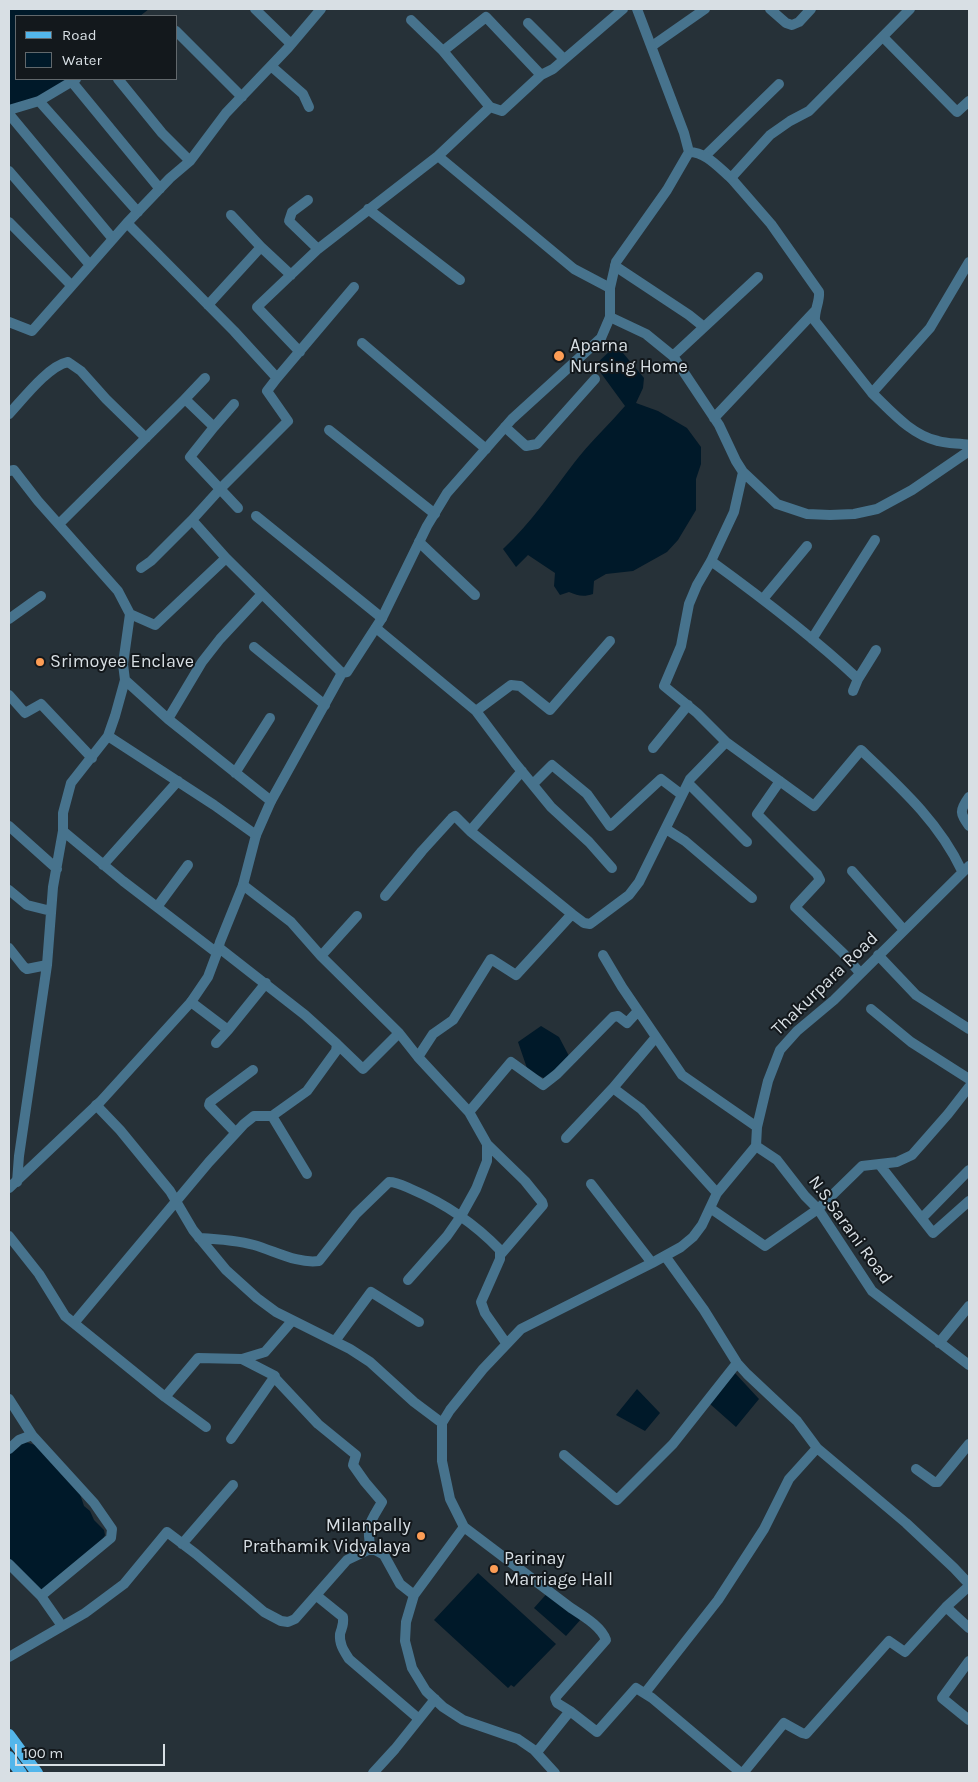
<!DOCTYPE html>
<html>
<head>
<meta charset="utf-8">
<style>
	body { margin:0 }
	#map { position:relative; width:978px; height:1782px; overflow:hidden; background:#263138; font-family:Karla,sans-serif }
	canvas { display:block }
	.frame { position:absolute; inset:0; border:10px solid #d8dfe4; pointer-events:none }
	.legend { position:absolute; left:15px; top:15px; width:162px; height:65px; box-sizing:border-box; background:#13181c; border:1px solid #62686c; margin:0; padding:6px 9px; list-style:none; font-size:15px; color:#d8dfe4 }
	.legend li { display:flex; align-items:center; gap:10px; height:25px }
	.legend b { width:25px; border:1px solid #62686c }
	.scale { position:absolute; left:15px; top:1744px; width:150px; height:22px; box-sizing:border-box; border:2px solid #d8dfe4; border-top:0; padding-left:6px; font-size:15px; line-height:18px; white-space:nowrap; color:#d8dfe4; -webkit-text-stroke:4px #13181c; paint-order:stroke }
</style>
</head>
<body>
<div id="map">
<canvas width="978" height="1782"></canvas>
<div class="frame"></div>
<ul class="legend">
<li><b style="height:6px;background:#53b6eb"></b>Road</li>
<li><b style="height:14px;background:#001929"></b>Water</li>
</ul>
<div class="scale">100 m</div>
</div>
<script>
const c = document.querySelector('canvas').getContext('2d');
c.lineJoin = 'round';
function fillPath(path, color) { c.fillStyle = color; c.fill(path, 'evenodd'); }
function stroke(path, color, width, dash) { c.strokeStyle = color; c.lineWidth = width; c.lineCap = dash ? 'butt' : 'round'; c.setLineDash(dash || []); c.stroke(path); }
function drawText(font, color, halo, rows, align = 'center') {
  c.font = font + ' Karla,sans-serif'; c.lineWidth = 4; c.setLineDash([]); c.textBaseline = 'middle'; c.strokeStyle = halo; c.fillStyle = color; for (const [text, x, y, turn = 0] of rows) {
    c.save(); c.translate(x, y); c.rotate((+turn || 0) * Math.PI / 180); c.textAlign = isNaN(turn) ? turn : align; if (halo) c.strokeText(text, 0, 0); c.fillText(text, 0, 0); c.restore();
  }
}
const water = new Path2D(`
	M 9,9 L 149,9 L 140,16 L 16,16 L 16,79 L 72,79 L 9,113 Z
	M 612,349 L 623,353 L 644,378 L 643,388 L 636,403 L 658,411 L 687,428 L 701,447 L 701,464 L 696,479 L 696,510 L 678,540 L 667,552 L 633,571 L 606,574 L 594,581 L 593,594 C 584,597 578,596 569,592 L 560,595 L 554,586 L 555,573 L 528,555 L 516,567 L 503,549 C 531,523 551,493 574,463 C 589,443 608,426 625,406 L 595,365 Z
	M 541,1026 L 559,1037 L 569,1056 L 546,1079 L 528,1071 L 518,1042 Z
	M 735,1373 L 759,1399 L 736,1427 L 710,1404 Z
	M 637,1389 L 660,1413 L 645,1431 L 616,1415 Z
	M 26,1442 L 38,1446 L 80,1494 L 84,1506 L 90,1511 L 94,1520 L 104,1530 L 105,1535 L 103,1539 L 41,1593 L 9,1565 L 9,1452 L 18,1444 Z
	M 478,1573 L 556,1644 L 514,1687 L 511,1685 L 508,1688 L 434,1620 Z
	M 550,1590 L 582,1618 L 566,1636 L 534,1608 Z`);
const minor = new Path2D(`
	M 255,9 L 291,44
	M 770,9 L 786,23 L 792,25 L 799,22 L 811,9
	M 411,20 L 443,51
	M 528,23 L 564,59
	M 176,31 L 242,97
	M 883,37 L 957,112 L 969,101
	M 652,46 L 705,9
	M 271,66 L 303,94 L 309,107
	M 118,79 L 162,133 L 190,161
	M 72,82 L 160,189
	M 39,101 L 138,212
	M 490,107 L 443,51 L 486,17 L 541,75 L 553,69 L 623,9
	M 9,110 L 39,101 L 76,79
	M 9,114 L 113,239
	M 438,156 L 490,107 L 502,111 L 541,75
	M 705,156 L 779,84
	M 9,171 L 90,265
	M 731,178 L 771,224 L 819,292 C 820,302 814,310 815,321 L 872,393 L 930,328 L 969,262
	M 308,200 L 292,212 L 289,221 L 318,249
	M 368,209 L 460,280
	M 231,215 L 261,247
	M 9,222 L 71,285
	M 127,223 L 234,331 L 277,378 L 267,391 L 288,421 L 221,488 L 192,520 L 226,558 L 342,673
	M 615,266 L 689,315 L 704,327
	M 208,305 L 261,247 L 291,275
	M 610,317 L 646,334 L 673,356 L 719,425 L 736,461 L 743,472 L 777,504 L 807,514 L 830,515 L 854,514 L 877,509 L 912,490 L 969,451
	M 9,322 L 32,331 L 127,223 L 170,178 L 190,161 L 226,113 L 288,48 L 321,9
	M 362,343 L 486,449
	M 300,352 L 257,307 L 318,249 L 438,156 L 574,269 L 610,288
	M 673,356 L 758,277
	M 205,378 L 185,399 L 214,427 L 190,457 L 238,508
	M 277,378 L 354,287
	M 872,393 C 891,411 911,435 938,441 C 948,444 959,443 969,445
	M 9,414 C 23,399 48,366 68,362 L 81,371 L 106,399 L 146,438
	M 714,418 L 815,311
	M 214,427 L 234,404
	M 505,427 L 526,446 L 537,444 L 595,379
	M 329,430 L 435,514
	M 9,471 L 14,470 L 38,501 L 118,591 L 130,614 L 123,664 L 125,680 L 115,716 L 108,736 L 71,783 L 63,813 L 63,831 L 53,887 L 47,965 L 19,1156 L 17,1182
	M 743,472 L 734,512 L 711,561 L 697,585 L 689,604 L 681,646 L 664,686 L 697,713 L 726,742 L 814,806 L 861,750 C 900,787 939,822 962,871
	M 256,516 L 382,618
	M 59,524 L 185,399
	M 419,542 L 475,595
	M 711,561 C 762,598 812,636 858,679
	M 141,568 L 151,561 L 192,520
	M 763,599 L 807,546
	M 130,614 L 155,625 L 226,558
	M 9,619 L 41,596
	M 376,628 L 476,711 L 511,685 L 520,686 L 550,710 L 610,641
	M 812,639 L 875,540
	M 254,647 L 325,705
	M 125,680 L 168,719 L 271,801
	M 853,691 L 858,679 L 876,650
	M 9,695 L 25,713 L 41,704 L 92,758
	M 476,711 L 515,763 L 551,807 L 589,842 L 612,868
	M 168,719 L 202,662 L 220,639 L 262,594
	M 108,736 L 214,805 L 256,835
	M 653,748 L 688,705
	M 522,771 L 470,831 L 572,914
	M 235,773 L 270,718
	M 780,781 L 757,814 L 817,874 L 820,880 L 795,907 L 843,953 L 860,973
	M 688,783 L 747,842
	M 533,784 L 552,765 L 587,794 L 610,826 L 661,779 L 682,795
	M 969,797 C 959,811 960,813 969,826
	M 9,826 L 57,869
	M 666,829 L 685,841 L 752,898
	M 63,831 L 123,881 L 217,953
	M 103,865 L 178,781
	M 852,871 L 904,930
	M 243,885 L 291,922 L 321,956 L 399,1033 L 418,1057 L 469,1112 L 487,1144 L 487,1161 L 476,1189 L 461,1216 L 447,1236 L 408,1280
	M 9,890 L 27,905 L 51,911
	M 385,896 L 422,851 L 452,818 L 455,816 L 470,831
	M 157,907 L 188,865
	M 9,948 L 24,967 L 27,969 L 47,965
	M 603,955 L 622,987 L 682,1075 L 757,1127
	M 878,955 L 916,995 L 969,1029
	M 321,956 L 357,916
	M 191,1002 L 228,1030 L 266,983
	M 871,1009 L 911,1042 L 969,1079
	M 656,1037 L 613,1088 L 641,1109 L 717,1193
	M 216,1043 L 228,1030
	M 337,1044 L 363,1069 L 399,1033
	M 418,1057 L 433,1034 L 453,1020 L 491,959 L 516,975 L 572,914 L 584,923 L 590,924 L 629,895 L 639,882 L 690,779 L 726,742
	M 96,1105 L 120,1130 L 170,1191 L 193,1230 L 226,1270 L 257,1298 L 276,1312 L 350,1349 L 370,1362 L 414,1402 L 442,1423
	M 469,1112 L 511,1062 L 543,1085 L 557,1074 L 613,1017 L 618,1016 L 627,1023 L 638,1011
	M 272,1116 L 307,1174
	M 236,1133 L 209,1105 L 210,1102 L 253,1070
	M 566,1138 L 613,1088
	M 487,1144 L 525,1181 L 542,1202 L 543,1205 L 501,1254
	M 756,1146 L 757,1127 L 768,1081 L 780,1050 L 797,1031 L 834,1000 L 969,866
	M 756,1146 L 777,1160 L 805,1196 L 818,1209 L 872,1291 L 969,1365
	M 879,1164 L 933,1233 L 969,1201
	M 591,1184 L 652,1263
	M 710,1208 L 765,1246 L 818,1209 L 862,1166 L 897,1162 L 912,1155 L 948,1114 L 969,1087
	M 922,1218 L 969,1170
	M 9,1236 L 39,1274 L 65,1316 L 165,1397 L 198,1358 L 242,1359 L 265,1352 L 292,1321
	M 199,1238 C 218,1239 236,1240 254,1245 C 275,1251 298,1264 319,1261 L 356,1214 L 389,1182 C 397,1182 404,1186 411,1189 C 444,1203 475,1224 500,1250 L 500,1259 L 481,1302 L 485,1313 L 506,1343
	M 665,1256 L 704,1310 L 737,1363 L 747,1374 L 797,1421 L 817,1448 L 906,1523 L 954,1568 L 969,1584
	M 74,1323 L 209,1162 L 244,1124 L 254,1116 L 272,1116 L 307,1091 L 336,1051 L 337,1044 L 305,1015 L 218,947
	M 335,1341 L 371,1292 L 419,1322
	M 939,1343 L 969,1306
	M 274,1377 L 318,1424 L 356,1455 L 353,1465 L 365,1482 L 382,1502 C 369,1524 366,1525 371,1550
	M 165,1397 L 206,1427
	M 9,1399 L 32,1435 L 19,1440 L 9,1449
	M 32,1435 L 94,1503 L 112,1529 L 111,1538 L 41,1596
	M 231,1439 L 275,1376 L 242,1359
	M 564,1455 L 617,1500 L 673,1444 L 737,1363
	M 916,1469 L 934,1482 L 938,1482 L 969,1444
	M 464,1527 L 571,1608 C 583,1616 601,1626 606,1640 L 555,1698 L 557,1703 L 570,1711 L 537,1752
	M 182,1544 L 233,1485
	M 9,1564 L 41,1596 L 62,1626
	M 969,1586 L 946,1607 L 969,1628
	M 317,1596 L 343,1617 C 344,1625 342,1627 340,1634 C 339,1644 344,1651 349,1659 L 419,1719
	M 9,1657 L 85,1613 L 124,1584 L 167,1532 L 196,1554 L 264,1612 L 281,1621 L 288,1622 L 295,1619 L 347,1560 L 368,1550 L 375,1550 L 384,1555 L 400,1584 L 414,1595
	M 969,1661 L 942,1698 L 969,1720
	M 645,1693 L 718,1600 L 764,1529 L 789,1479 L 817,1448
	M 570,1711 L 597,1732 L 636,1688 L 652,1698 L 741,1773
	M 373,1773 L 395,1749 L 435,1699
	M 555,1773 L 534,1750 L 518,1739 L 463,1720 L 443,1707 L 426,1691 L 412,1668 L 405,1641 L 406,1622 L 414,1595 L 464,1527 L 450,1499 L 442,1461 L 442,1423 L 450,1410 L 483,1369 L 521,1329 L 652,1263 L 681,1247 L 693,1237 L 702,1225 L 717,1193 L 756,1146
	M 743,1773 L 784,1723 L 802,1733 L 806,1734 L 889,1641 L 905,1652 L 946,1607`);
const tertiary = new Path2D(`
	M 637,9 L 684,133 L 689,152
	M 9,1188 L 100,1102 L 191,1002 L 208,977 L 217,953 L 220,942 L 243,885 L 256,835 L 271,801 L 342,673 L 347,672 L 382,618 L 427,526 L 447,493 L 512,419 L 601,338 L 610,317 L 610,288 L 616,262 L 667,190 L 689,152 C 706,152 718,167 731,178 L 770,135 L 790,121 L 809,111 L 910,9`);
const primary = new Path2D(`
	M 9,1735 L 37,1773
	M 9,1757 L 21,1773`);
const markers = [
	[559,356,6,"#fd9d55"],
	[40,662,5,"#fd9d55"],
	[421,1536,5,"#fd9d55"],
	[494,1569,5,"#fd9d55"]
];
const poiNames = [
	["Aparna",570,346],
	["Nursing Home",570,367],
	["Srimoyee Enclave",50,662],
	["Milanpally",411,1526,"right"],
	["Prathamik Vidyalaya",411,1547,"right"],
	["Parinay",504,1559],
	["Marriage Hall",504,1580]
];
const streetNames = [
	["Thakurpara Road",825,984,-44],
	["N.S.Sarani Road",850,1230,54]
];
fillPath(water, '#001929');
stroke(minor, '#47738d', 10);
stroke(tertiary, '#47738d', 10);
stroke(primary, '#53b6eb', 12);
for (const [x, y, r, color] of markers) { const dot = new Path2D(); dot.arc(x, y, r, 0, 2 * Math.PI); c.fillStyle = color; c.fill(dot); stroke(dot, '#13181c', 2); }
drawText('18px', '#d8dfe4', '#13181c', poiNames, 'left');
drawText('18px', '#d8dfe4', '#13181c', streetNames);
</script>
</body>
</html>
